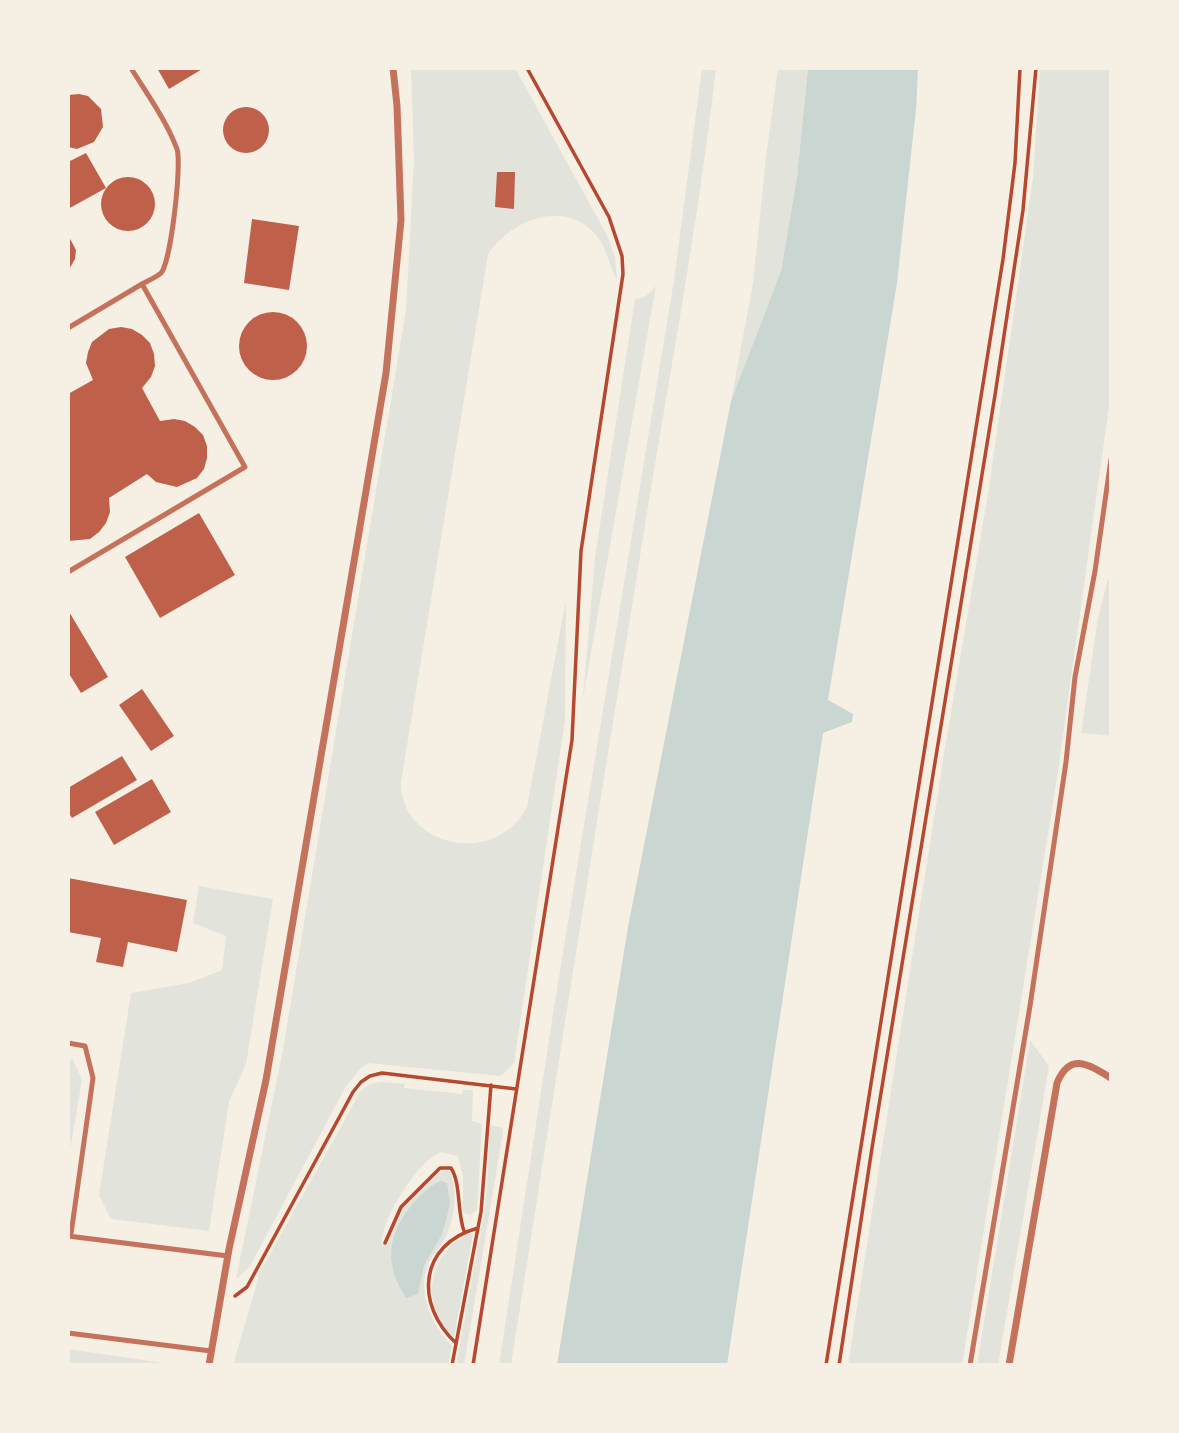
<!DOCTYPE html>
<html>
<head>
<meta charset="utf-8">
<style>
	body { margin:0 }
	#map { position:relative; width:1179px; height:1433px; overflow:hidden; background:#f6efe4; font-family:"DejaVu Sans",sans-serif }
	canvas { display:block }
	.frame { position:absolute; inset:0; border:70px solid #f6efe4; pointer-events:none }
</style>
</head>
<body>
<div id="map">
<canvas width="1179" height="1433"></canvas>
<div class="frame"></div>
</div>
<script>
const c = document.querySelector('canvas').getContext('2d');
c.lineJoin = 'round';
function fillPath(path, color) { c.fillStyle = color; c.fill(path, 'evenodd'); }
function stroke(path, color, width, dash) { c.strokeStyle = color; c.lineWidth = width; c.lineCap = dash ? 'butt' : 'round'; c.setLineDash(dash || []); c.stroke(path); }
const green = new Path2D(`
	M 411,68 L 515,68 L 608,237 L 615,258 L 617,280 C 609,265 607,248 596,235 C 565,198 511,220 488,254 L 401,782 C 400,847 496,868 527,807 L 566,600 L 565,719 L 514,1063 L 501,1076 L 368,1063 L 360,1069 L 346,1086 L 250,1266 L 236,1279 L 283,1050 L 406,310 L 414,160 Z
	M 702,68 L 716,68 C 697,235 665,398 639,563 C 595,830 553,1098 511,1365 L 499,1365 L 554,1007 L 674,280 Z
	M 778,68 L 808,68 L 797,177 L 781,271 L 731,401 L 753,283 L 766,157 Z
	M 1040,68 L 1111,68 L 1111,392 L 1057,778 L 962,1365 L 848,1365 L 944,754 L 989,488 L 1033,177 Z
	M 656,286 L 583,698 L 595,557 L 635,299 L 645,297 Z
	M 1108,578 L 1111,582 L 1111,736 L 1081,733 L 1098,618 Z
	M 199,886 L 273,899 L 246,1064 L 229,1102 L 209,1231 L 111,1219 L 99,1195 L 131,993 L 189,983 L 222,970 L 226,936 L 193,923 Z
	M 1030,1040 L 1049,1066 L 998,1365 L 977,1365 Z
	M 68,1059 L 73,1060 L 82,1080 L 68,1162 Z
	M 382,1082 L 405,1084 L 404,1088 L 462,1094 L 463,1090 L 473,1090 L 472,1121 L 482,1124 L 477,1210 L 470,1215 L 463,1213 L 463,1178 L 458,1156 L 441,1152 C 417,1162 381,1219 382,1244 L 402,1207 L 436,1175 L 442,1171 L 450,1171 C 458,1191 455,1221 444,1240 C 440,1248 433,1254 429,1262 C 416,1292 431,1324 452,1346 L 448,1365 L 233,1365 L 260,1272 L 360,1092 L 369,1084 Z
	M 490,1125 L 503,1128 L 502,1138 L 464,1365 L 456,1365 L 486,1204 Z
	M 466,1234 L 473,1234 L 454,1337 C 419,1308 428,1256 466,1234 Z
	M 68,1349 L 177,1365 L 68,1365 Z`);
const water = new Path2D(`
	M 808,68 L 918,68 L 916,109 L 897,283 L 828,700 L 853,714 L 852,722 L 823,733 L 727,1365 L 557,1365 L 628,927 L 731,401 L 781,271 L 797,177 Z
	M 441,1181 L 447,1183 L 450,1203 L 446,1221 L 441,1236 L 424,1265 L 418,1294 L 406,1298 C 385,1265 386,1237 411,1206 C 420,1196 428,1186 441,1181 Z`);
const building = new Path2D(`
	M 157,68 L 204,68 L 169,89 Z
	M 79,94 L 88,96 L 101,109 L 103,127 L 94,142 L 77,149 L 68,147 L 68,95 Z
	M223 130a23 23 0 1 1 46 0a23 23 0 1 1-46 0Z
	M 86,153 L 106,188 L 68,209 L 68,162 Z
	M 497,172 L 515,172 L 514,209 L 495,207 Z
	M101 204a27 27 0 1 1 54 0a27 27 0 1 1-54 0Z
	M 252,219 L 299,226 L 289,290 L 244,283 Z
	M 68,235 L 76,250 L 75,259 L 68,271 Z
	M239 346a34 34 0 1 1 68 0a34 34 0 1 1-68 0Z
	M 121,327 L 132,329 L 142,335 L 150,343 L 154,354 L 155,366 L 151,377 L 142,388 L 160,421 L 174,419 L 185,421 L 195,427 L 203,435 L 207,446 L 207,458 L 204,469 L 197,478 L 177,487 L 156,482 L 147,474 L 109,498 L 110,512 L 106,523 L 99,532 L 90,539 L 68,541 L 68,394 L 93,380 L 86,363 L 88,352 L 92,342 L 109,329 Z
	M 199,513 L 235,575 L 160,618 L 125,557 Z
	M 68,610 L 108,677 L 81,693 L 68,672 Z
	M 142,689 L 174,736 L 151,751 L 119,705 Z
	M 122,756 L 137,780 L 72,818 L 68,812 L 68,788 Z
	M 152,779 L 171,812 L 114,845 L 95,812 Z
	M 68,878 L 187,900 L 177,952 L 128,942 L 123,967 L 96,962 L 101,938 L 68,932 Z`);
const path = new Path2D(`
	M 385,1243 L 401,1207 L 440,1168 L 451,1168 C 461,1183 457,1212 464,1231
	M 235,1296 L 247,1287 L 353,1092 L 361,1082 L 370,1076 L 382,1073 L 516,1089
	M 456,1343 C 414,1304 419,1244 478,1228
	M 452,1365 L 481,1212 L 491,1085
	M 473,1365 L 572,740 L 581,551 L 623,274 L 622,256 L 609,217 L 527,68
	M 826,1365 L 1003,259 L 1015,163 L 1020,68
	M 839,1365 L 872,1148 L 995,395 L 1023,210 L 1036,68`);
const service = new Path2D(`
	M 131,68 C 147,94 166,120 177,149 C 182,163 171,262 161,273 C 157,277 147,281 142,284
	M 68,328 L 142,284 L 245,467 L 68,572
	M 68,1043 L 85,1046 L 93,1078 L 71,1234
	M 68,1236 L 228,1256
	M 68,1333 L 211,1351
	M 970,1365 L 1030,1006 L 1066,762 L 1075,677 L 1095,571 L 1111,459`);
const minor = new Path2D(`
	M 209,1365 L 229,1249 L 266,1080 L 386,373 L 401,220 L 397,106 L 393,68
	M 1009,1365 L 1057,1083 C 1070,1052 1088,1064 1111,1078`);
fillPath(green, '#e2e4dc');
fillPath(water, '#c9d6d2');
fillPath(building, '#bf614a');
stroke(path, '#b5482f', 3.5);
stroke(service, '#c5725c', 5);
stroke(minor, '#c5725c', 7);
</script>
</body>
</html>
